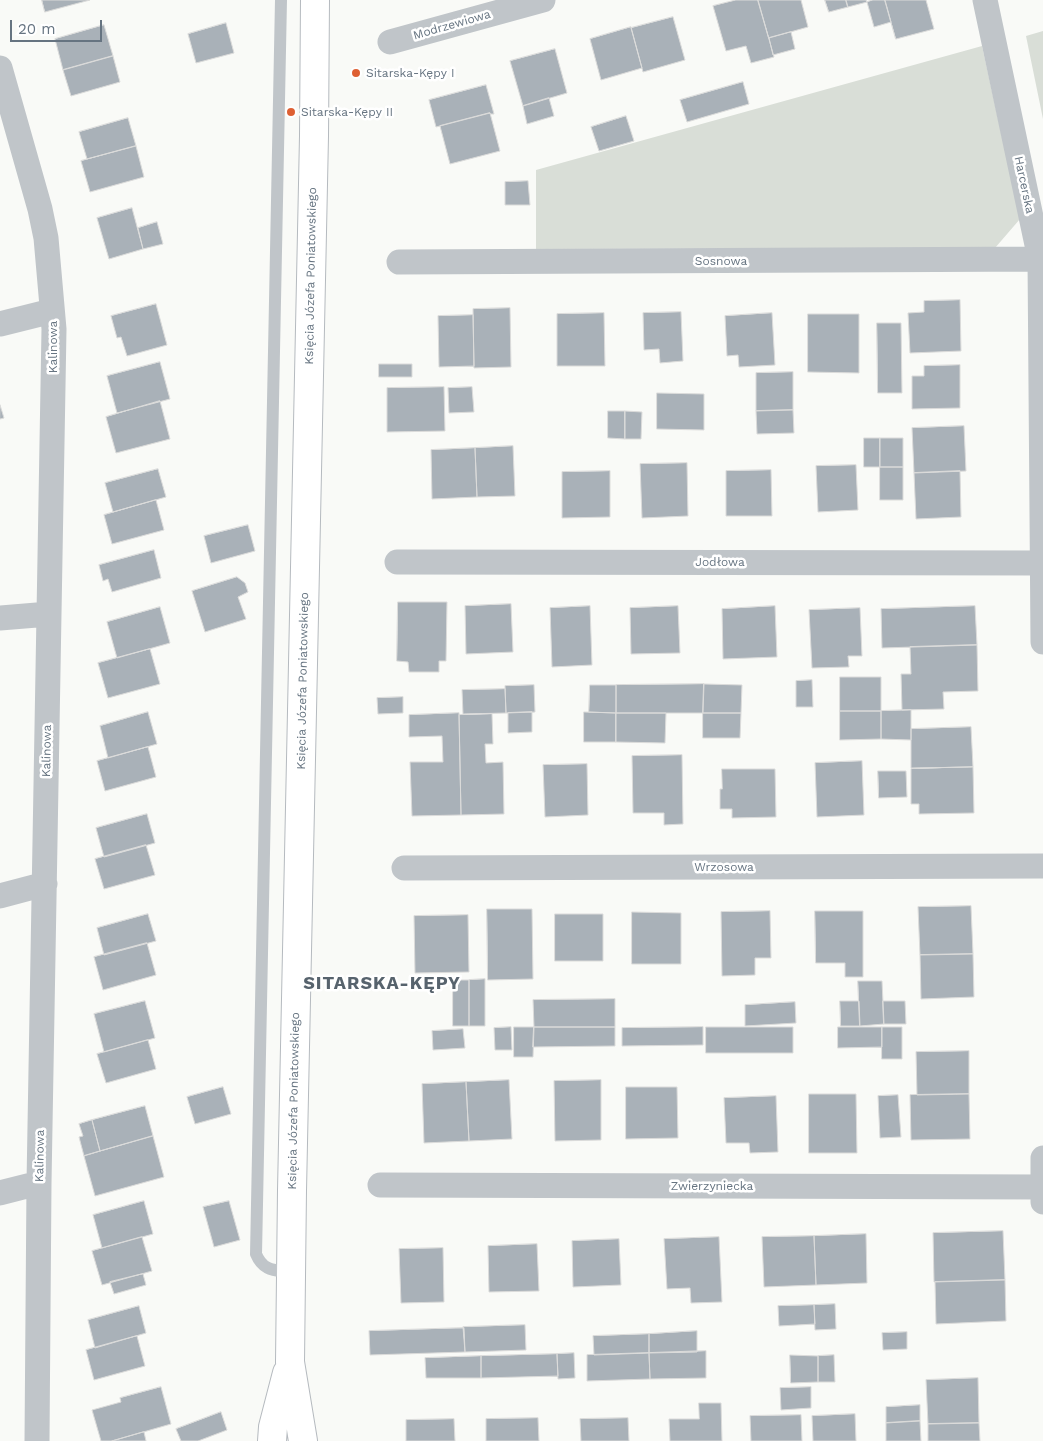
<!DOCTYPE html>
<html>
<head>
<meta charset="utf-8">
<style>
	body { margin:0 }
	#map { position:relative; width:1043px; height:1441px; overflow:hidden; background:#f9faf7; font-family:"Work Sans",sans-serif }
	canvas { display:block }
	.scale { position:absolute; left:10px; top:20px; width:92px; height:22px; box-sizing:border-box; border:2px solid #667481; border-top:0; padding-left:6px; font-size:15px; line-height:18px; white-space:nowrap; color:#667481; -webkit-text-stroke:4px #fff; paint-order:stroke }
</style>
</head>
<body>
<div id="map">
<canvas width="1043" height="1441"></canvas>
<div class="scale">20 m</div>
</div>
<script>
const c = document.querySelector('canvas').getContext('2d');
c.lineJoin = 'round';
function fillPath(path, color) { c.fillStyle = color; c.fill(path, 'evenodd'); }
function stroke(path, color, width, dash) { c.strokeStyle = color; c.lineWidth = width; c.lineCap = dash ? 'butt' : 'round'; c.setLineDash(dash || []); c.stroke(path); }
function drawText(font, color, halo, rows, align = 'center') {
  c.font = font + ' "Work Sans",sans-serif'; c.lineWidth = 5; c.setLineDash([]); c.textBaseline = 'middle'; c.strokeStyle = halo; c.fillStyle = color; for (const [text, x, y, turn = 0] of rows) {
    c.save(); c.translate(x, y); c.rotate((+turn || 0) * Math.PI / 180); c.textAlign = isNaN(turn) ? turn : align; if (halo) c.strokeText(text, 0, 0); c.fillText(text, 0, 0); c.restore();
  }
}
const green = new Path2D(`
	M 1043,31 L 1043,119 L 1026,36 Z
	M 982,46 L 1020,219 L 995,248 L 536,249 L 536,170 Z`);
const building = new Path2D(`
	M 42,0 L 90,0 L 45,12 Z
	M 736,0 L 758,0 L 774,57 L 751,63 L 746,46 L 726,51 L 713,6 Z
	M 758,0 L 801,0 L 808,27 L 769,38 Z
	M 825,0 L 846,0 L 848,7 L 829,12 Z
	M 846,0 L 866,0 L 867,2 L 848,7 Z
	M 873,0 L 885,0 L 891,22 L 874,27 L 867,2 Z
	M 885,0 L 926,0 L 934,29 L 896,39 Z
	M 673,17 L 685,60 L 643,72 L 631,28 Z
	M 226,23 L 234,53 L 196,63 L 188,34 Z
	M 104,25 L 113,56 L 63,70 L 55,39 Z
	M 631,27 L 642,68 L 601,80 L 590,39 Z
	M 791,32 L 795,49 L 773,55 L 769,38 Z
	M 555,49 L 567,93 L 523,106 L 510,61 Z
	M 113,56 L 120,82 L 71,96 L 63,70 Z
	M 743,82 L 749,104 L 687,122 L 680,100 Z
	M 486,85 L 494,114 L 490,114 L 490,113 L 436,127 L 429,100 Z
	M 549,98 L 554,116 L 527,124 L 523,106 Z
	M 490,113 L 500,151 L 450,164 L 440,126 Z
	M 626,116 L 634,141 L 599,151 L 591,127 Z
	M 128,118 L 136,146 L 87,159 L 79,132 Z
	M 136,146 L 144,177 L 90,192 L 81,161 Z
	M 528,181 L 530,205 L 505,205 L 505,182 Z
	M 132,208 L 143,249 L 109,259 L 97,218 Z
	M 157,222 L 163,244 L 143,249 L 138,228 Z
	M 960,300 L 961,351 L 910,353 L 908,313 L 924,312 L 924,301 Z
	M 156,304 L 167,345 L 127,356 L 121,337 L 117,338 L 111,316 Z
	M 510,308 L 511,367 L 474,368 L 473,309 Z
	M 681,312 L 683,361 L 660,363 L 659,349 L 644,350 L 643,313 Z
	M 604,313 L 605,366 L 557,366 L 557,314 Z
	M 772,313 L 775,365 L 739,367 L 738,355 L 727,356 L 725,316 Z
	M 808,314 L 859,314 L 859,373 L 808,372 Z
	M 473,315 L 474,366 L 439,367 L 438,316 Z
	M 877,323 L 901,323 L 902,393 L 878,393 Z
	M 160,362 L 170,399 L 117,413 L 107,376 Z
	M 379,364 L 412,364 L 412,377 L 379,377 Z
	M 960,365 L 960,408 L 912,409 L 912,376 L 924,376 L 924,366 Z
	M 793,372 L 793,410 L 756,411 L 756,373 Z
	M 444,387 L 445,431 L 387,432 L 387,388 Z
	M 472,387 L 474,412 L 449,413 L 448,388 Z
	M 657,393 L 704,394 L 704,430 L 657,429 Z
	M 160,401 L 170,439 L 116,453 L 106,417 Z
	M 0,405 L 4,418 L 0,419 Z
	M 793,410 L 794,433 L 757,434 L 756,411 Z
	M 608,411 L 625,411 L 625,439 L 608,438 Z
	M 625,411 L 642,412 L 641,439 L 625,439 Z
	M 964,426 L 966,471 L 914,473 L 912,428 Z
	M 864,438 L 880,438 L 880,467 L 864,467 Z
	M 880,438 L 903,438 L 903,467 L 880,467 Z
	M 513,446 L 515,496 L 477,497 L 475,448 Z
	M 475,448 L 477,497 L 432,499 L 431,450 Z
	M 687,463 L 688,516 L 642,518 L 640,464 Z
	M 856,465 L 858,510 L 818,512 L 816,466 Z
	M 880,467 L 903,467 L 903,500 L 880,500 Z
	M 158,469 L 166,497 L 113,512 L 105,483 Z
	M 771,470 L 772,516 L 726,516 L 726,471 Z
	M 610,471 L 610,517 L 562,518 L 562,472 Z
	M 960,471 L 961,517 L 916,519 L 914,473 Z
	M 156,500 L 164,530 L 112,544 L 104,515 Z
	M 248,525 L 255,551 L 211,563 L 204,536 Z
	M 154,550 L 161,578 L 112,592 L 108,579 L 103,581 L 99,565 Z
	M 237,577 L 245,583 L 248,592 L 238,597 L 246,619 L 205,632 L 192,591 Z
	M 398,602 L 447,602 L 446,661 L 439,661 L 439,672 L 409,672 L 408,662 L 397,661 Z
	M 511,604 L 513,652 L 466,654 L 465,606 Z
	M 590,606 L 592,665 L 552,667 L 550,608 Z
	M 678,606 L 680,653 L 631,654 L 630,608 Z
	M 775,606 L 777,657 L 723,659 L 722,609 Z
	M 975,606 L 977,645 L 882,648 L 881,609 Z
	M 160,607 L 170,643 L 117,658 L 107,622 Z
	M 860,608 L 862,656 L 848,656 L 849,667 L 812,668 L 809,610 Z
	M 977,645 L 978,691 L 943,692 L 944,709 L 902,710 L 901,674 L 911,674 L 910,647 Z
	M 150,649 L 160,684 L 108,698 L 98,663 Z
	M 840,677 L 881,677 L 881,711 L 840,711 Z
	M 812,680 L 813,707 L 796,707 L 796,681 Z
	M 704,684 L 703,713 L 616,713 L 616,685 Z
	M 704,684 L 742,685 L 741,713 L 703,713 Z
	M 534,685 L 535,712 L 506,713 L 505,686 Z
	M 590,685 L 616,685 L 616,713 L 589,712 Z
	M 505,689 L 506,713 L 463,714 L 462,690 Z
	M 403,697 L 403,713 L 378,714 L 377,698 Z
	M 911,710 L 911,740 L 881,739 L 881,711 Z
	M 840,711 L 881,711 L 881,739 L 840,740 Z
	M 148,712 L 157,744 L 108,758 L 100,726 Z
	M 532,712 L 532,732 L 508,733 L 508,713 Z
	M 584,712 L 616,713 L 616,742 L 584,742 Z
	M 459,713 L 461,815 L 412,816 L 410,762 L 443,762 L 442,736 L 409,737 L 409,715 Z
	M 616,713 L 666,713 L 665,743 L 616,742 Z
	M 703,713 L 741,713 L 740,738 L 703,738 Z
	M 492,714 L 493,744 L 485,744 L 486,763 L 503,762 L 504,814 L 461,815 L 459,715 Z
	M 971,727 L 973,767 L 911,768 L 911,729 Z
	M 148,747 L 156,777 L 105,791 L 97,761 Z
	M 682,755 L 683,824 L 664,825 L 664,813 L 633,813 L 632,756 Z
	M 862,761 L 864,815 L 817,817 L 815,763 Z
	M 587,764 L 588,815 L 545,817 L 543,765 Z
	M 973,767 L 974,813 L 919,814 L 919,804 L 911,804 L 911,769 Z
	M 722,769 L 775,769 L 776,817 L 732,818 L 732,809 L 720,809 L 720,789 L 722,789 Z
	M 878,771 L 906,771 L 907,797 L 879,798 Z
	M 147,814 L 155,843 L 104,857 L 96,828 Z
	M 146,845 L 155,875 L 104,889 L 95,859 Z
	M 971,906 L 973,954 L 920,955 L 918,907 Z
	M 487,909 L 532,909 L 533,979 L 488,980 Z
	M 770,911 L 771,958 L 755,958 L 755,975 L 722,976 L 721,912 Z
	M 815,911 L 863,911 L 863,977 L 845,977 L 845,963 L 816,963 Z
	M 632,912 L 681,913 L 681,964 L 632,964 Z
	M 148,914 L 156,941 L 104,955 L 97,928 Z
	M 555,914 L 603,914 L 603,961 L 555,961 Z
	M 468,915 L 469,972 L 415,973 L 414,916 Z
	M 147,943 L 156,975 L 103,990 L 94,957 Z
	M 973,954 L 974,997 L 921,999 L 920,955 Z
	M 485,979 L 485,1026 L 469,1026 L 469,980 Z
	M 453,980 L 469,980 L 469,1026 L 453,1026 Z
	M 858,981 L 882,981 L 884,1024 L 860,1026 Z
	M 615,999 L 615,1027 L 534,1027 L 533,1000 Z
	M 145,1001 L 155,1038 L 104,1052 L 94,1014 Z
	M 840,1001 L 859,1001 L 860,1026 L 841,1026 Z
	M 883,1001 L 905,1001 L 906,1024 L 884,1024 Z
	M 795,1002 L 796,1023 L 745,1026 L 745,1005 Z
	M 511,1027 L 512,1050 L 495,1050 L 494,1028 Z
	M 514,1027 L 534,1027 L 533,1057 L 514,1057 Z
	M 534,1027 L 615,1027 L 615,1046 L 533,1047 Z
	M 703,1027 L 703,1045 L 622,1046 L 622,1028 Z
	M 706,1027 L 793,1027 L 793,1053 L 706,1053 Z
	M 838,1027 L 882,1027 L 882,1047 L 838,1048 Z
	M 882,1027 L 902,1027 L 902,1059 L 882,1059 Z
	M 463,1029 L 465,1048 L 433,1050 L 432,1031 Z
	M 148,1040 L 156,1069 L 106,1083 L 97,1054 Z
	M 969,1051 L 969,1094 L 917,1095 L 916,1052 Z
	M 509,1080 L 512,1139 L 469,1141 L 466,1082 Z
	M 601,1080 L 601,1140 L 555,1141 L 554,1081 Z
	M 466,1082 L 469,1141 L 424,1143 L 422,1084 Z
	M 223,1087 L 231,1114 L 195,1124 L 187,1097 Z
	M 626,1087 L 677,1087 L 678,1138 L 626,1139 Z
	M 809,1094 L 856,1094 L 857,1153 L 809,1153 Z
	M 969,1094 L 970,1139 L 911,1140 L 910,1095 Z
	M 898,1095 L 901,1137 L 880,1138 L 878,1096 Z
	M 776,1096 L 778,1152 L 750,1153 L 749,1143 L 726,1143 L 724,1098 Z
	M 145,1106 L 153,1136 L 100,1151 L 92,1120 Z
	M 92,1120 L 100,1151 L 84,1156 L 79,1137 L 83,1136 L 79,1124 Z
	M 153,1136 L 164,1177 L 95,1196 L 84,1156 Z
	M 144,1201 L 153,1234 L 102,1248 L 93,1215 Z
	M 229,1201 L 240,1240 L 214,1247 L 203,1207 Z
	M 1003,1231 L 1005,1280 L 934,1282 L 933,1233 Z
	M 866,1234 L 867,1283 L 816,1285 L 814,1236 Z
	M 814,1236 L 816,1285 L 764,1287 L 762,1237 Z
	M 142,1237 L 152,1271 L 102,1285 L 92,1251 Z
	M 719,1237 L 722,1302 L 691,1303 L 690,1288 L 667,1289 L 664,1239 Z
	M 619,1239 L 621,1285 L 573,1287 L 572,1241 Z
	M 537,1244 L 539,1291 L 489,1292 L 488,1246 Z
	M 443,1248 L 444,1302 L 401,1303 L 399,1249 Z
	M 143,1274 L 146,1285 L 114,1294 L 110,1282 Z
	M 1005,1280 L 1006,1321 L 936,1324 L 935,1282 Z
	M 835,1304 L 836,1329 L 815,1330 L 814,1305 Z
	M 814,1305 L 815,1324 L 779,1326 L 778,1306 Z
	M 139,1306 L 146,1333 L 95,1348 L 88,1320 Z
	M 525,1325 L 526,1350 L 465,1352 L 463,1327 Z
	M 464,1328 L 465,1352 L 370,1355 L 369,1331 Z
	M 697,1331 L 697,1352 L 649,1353 L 649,1334 Z
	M 907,1332 L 907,1349 L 883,1350 L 882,1333 Z
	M 649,1334 L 649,1353 L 594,1355 L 593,1336 Z
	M 137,1336 L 145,1366 L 94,1380 L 86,1350 Z
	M 706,1351 L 706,1378 L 650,1379 L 649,1353 Z
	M 574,1353 L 575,1378 L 558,1379 L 557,1354 Z
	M 649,1353 L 650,1379 L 587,1381 L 587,1355 Z
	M 557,1354 L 558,1376 L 481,1378 L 481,1356 Z
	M 790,1355 L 818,1356 L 818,1382 L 791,1383 Z
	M 834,1355 L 835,1382 L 818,1382 L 818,1356 Z
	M 481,1356 L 481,1378 L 426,1378 L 425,1358 Z
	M 978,1378 L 979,1423 L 928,1424 L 926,1380 Z
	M 161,1387 L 171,1424 L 112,1441 L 101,1441 L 92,1410 L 121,1402 L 120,1398 Z
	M 811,1387 L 811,1408 L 781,1410 L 780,1388 Z
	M 699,1403 L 721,1403 L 722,1441 L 670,1441 L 669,1419 L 699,1419 Z
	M 920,1405 L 920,1421 L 886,1423 L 886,1407 Z
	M 221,1412 L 227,1430 L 198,1441 L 181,1441 L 176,1429 Z
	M 855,1414 L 856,1441 L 813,1441 L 812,1416 Z
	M 801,1415 L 802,1441 L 751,1441 L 750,1416 Z
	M 538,1418 L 539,1441 L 486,1441 L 486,1419 Z
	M 628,1418 L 629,1441 L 581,1441 L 580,1419 Z
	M 454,1419 L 455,1441 L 406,1441 L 406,1420 Z
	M 920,1421 L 921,1441 L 886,1441 L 886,1423 Z
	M 979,1423 L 980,1441 L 928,1441 L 928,1424 Z
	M 144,1432 L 146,1441 L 112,1441 Z`);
const lane = new Path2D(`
	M 281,0 L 256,1254 C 263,1271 274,1270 291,1273`);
const street = new Path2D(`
	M 985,0 L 1040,259 L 1043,642
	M 390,42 L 543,0
	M 0,68 L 40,209 L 46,238 L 54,329 L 39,1183 L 37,1441
	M 399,262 L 1043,259
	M 0,324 L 52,311
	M 397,562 L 1043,563
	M 0,618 L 49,614
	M 404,868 L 1043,866
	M 0,896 L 45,884
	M 1043,1158 L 1043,1202
	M 380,1185 L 1043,1187
	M 0,1193 L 39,1183`);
const secondary = new Path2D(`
	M 272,1441 L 273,1427 L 287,1373
	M 303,1441 L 290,1362 L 292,1190 L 314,136 L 315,0`);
const markers = [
	[356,73,5,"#de6033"],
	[291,112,5,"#de6033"]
];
const streetNames = [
	["Modrzewiowa",452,25,-16],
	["Harcerska",1024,185,78],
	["Sosnowa",721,261],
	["Księcia Józefa Poniatowskiego",311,276,-89],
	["Kalinowa",53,347,-90],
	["Jodłowa",720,562],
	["Księcia Józefa Poniatowskiego",303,681,-89],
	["Kalinowa",47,751,-89],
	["Wrzosowa",724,867],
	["Księcia Józefa Poniatowskiego",294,1101,-89],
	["Kalinowa",40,1156,-89],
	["Zwierzyniecka",712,1186]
];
const poiNames = [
	["Sitarska-Kępy I",366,73],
	["Sitarska-Kępy II",301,112]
];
const districtNames = [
	["SITARSKA-KĘPY",382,984]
];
fillPath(green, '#d9ded7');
fillPath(building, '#a9b1b8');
stroke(building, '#dbdbda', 1);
stroke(secondary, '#b5babf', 30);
stroke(lane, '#c0c5c9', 12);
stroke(street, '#c0c5c9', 25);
stroke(secondary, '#fff', 28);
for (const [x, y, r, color] of markers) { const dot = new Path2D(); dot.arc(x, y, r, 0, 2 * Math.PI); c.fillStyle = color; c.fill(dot); stroke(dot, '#fff', 2); }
drawText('12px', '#667481', '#fff', streetNames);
drawText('12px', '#667481', '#fff', poiNames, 'left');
c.letterSpacing = '1px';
drawText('bold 18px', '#57636d', '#fff', districtNames);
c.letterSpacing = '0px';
</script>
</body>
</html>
